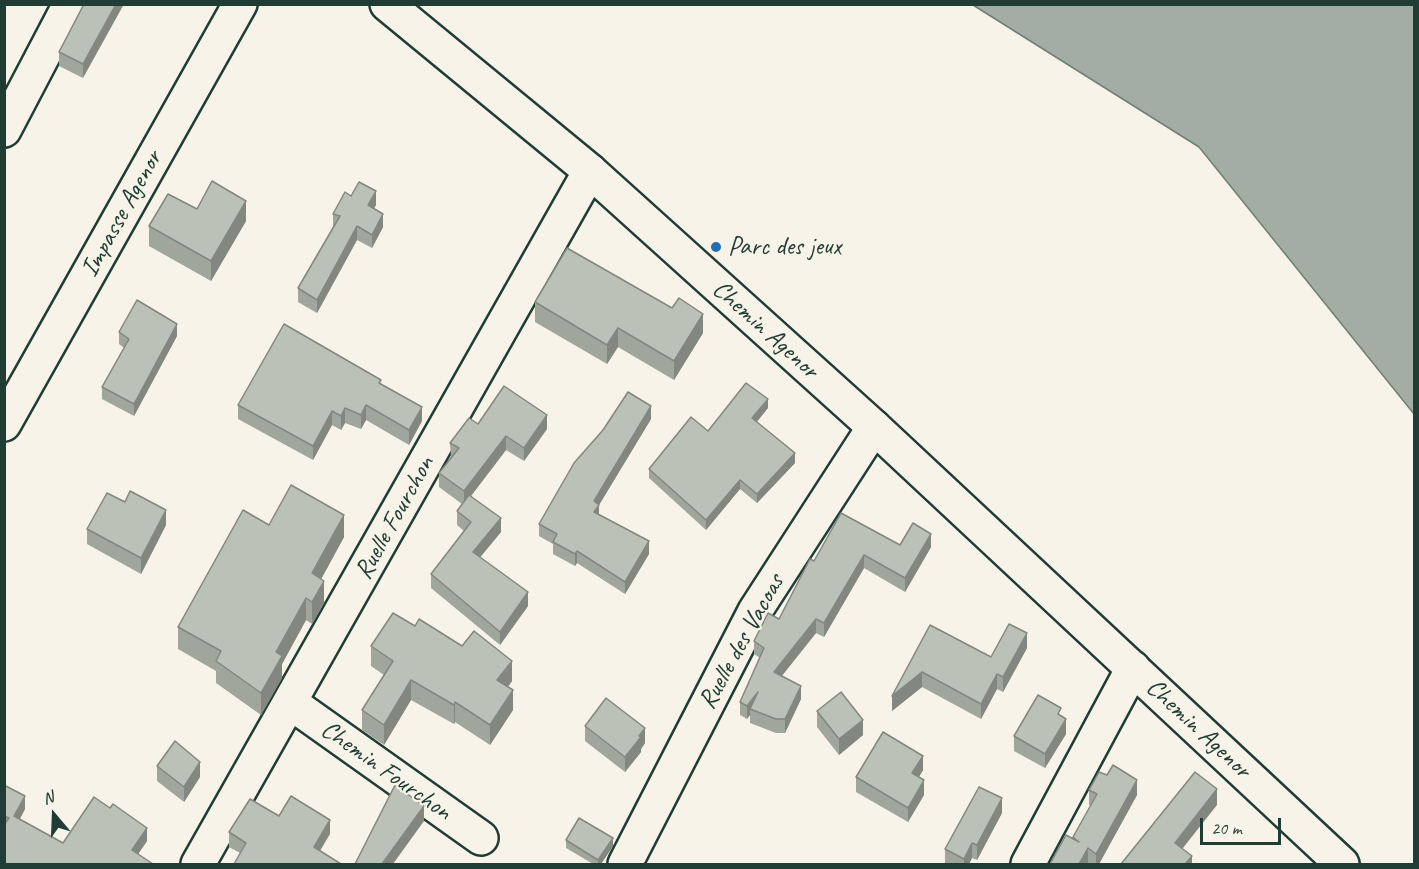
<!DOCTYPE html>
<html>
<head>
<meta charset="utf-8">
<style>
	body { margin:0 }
	#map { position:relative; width:1419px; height:869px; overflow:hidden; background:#f7f3e8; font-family:Caveat,sans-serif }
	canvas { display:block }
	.frame { position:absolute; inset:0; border:6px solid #1f3d34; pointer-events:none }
	.north { position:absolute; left:24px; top:785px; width:60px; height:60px; -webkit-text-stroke:4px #f7f3e8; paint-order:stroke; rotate:341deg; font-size:16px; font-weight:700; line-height:24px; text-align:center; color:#1f3d34 }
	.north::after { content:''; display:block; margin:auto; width:21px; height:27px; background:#1f3d34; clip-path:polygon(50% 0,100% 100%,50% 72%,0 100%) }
	.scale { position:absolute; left:1200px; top:818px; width:81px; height:27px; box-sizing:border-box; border:3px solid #1f3d34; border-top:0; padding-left:8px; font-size:18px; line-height:21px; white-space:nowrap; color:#1f3d34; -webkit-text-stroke:4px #f7f3e8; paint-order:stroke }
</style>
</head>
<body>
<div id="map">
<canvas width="1419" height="869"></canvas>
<div class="frame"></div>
<div class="north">N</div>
<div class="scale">20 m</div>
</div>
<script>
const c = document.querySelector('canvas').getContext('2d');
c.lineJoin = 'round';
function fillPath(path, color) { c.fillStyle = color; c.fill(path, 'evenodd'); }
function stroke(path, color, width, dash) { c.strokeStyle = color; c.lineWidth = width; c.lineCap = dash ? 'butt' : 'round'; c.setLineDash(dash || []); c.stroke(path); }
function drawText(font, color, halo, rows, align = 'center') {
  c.font = font + ' Caveat,sans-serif'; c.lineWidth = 4.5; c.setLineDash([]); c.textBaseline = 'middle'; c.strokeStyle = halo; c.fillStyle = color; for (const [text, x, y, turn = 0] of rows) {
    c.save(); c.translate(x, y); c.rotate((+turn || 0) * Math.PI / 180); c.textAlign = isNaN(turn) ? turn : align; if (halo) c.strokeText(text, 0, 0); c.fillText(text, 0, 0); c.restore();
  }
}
const water = new Path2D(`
	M 973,5 L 1414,5 L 1414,414 L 1199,147 Z`);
const minor = new Path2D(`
	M 4,130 L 70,4
	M 4,424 L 240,4
	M 291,703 L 481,838
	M 198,864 L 590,171
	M 625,864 L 755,611 L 874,427
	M 1028,864 L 1133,668`);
const major = new Path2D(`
	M 387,4 L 590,171 L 874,427 L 1342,864`);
const wall = new Path2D(`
	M 84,4 L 83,78 L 59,66 L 59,52 Z
	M 351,196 L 376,205 L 374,208 L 383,227 L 372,248 L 357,240 L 317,313 L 298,302 L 298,288 L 333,227 L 333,214 Z
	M 197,209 L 246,221 L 211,281 L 149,246 L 149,226 Z
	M 535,302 L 703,333 L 674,380 L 618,347 L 607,364 L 535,322 Z
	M 119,332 L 177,336 L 134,416 L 102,399 L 102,387 L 124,348 L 119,344 Z
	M 381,385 L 422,421 L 409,445 L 366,420 L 361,429 L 345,423 L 341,430 L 332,425 L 313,460 L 238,419 L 238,405 Z
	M 768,408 L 757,422 L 795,463 L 757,503 L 740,489 L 706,530 L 649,478 L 649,469 L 708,431 Z
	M 651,419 L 599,505 L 599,515 L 649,554 L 625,594 L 577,563 L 575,566 L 553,554 L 553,544 L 539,536 L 539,524 Z
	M 478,424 L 547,429 L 524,461 L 506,450 L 471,496 L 501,532 L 480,557 L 528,606 L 500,645 L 431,588 L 431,574 L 464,531 L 457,525 L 457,511 L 462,504 L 439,487 L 439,473 L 451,458 L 450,443 Z
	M 166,525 L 141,574 L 87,544 L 87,529 Z
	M 269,525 L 344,537 L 321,579 L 324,603 L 312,624 L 306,620 L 282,664 L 282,678 L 261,715 L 216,683 L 216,671 L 178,649 L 178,627 Z
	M 900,545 L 931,547 L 905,592 L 864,568 L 824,637 L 816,633 L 781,676 L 801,699 L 785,733 L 776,733 L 750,723 L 750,715 L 747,719 L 740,715 L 740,702 L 760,658 L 754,654 L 754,641 L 779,619 L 814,561 Z
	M 930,625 L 991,657 L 1027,648 L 1003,692 L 997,689 L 981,719 L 922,687 L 892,711 Z
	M 371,646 L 512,681 L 508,687 L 513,710 L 490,745 L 455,722 L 454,724 L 411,700 L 384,745 L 362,730 L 362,710 L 384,675 L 371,666 Z
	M 817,711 L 863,735 L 839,755 L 817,727 Z
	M 585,726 L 645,743 L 641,749 L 641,752 L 625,772 L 585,741 Z
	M 1066,734 L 1045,768 L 1014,751 L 1014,736 Z
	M 157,766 L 200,777 L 184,802 L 157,781 Z
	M 923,770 L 919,777 L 924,795 L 908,822 L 856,792 L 856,777 Z
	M 4,785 L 25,809 L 20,819 L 63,843 L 147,841 L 138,854 L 4,864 Z
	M 1089,790 L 1137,795 L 1099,864 L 1090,864 L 1088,863 L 1073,838 L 1091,806 L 1089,805 Z
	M 1002,813 L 977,860 L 972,858 L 969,864 L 945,864 L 945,849 Z
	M 279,816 L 330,834 L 240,853 L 229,847 L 229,832 Z
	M 566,840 L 613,846 L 601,864 L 593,864 L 566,848 Z`);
const shadedWall = new Path2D(`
	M 116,4 L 124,4 L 83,78 L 83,64 Z
	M 376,191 L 376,205 L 368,219 L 368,205 Z
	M 246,201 L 246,221 L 211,281 L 211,261 Z
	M 383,214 L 383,227 L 372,248 L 372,235 Z
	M 357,226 L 357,240 L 317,313 L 317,300 Z
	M 703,314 L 703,333 L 674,380 L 674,361 Z
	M 177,324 L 177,336 L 134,416 L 134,404 Z
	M 618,328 L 618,347 L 607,364 L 607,345 Z
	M 768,399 L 768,408 L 752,427 L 752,418 Z
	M 366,405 L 366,420 L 361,429 L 361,415 Z
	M 651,406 L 651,419 L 599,505 L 599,517 L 594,525 L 594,501 Z
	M 422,407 L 422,421 L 409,445 L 409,430 Z
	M 345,408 L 345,423 L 341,430 L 341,416 Z
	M 332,411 L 332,425 L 313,460 L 313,446 Z
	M 547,415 L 547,429 L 524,461 L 524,448 Z
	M 506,436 L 506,450 L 464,505 L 464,491 Z
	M 795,453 L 795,463 L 757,503 L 757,494 Z
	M 740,480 L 740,489 L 706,530 L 706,520 Z
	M 166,510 L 166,525 L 141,574 L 141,558 Z
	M 344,515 L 344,537 L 312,596 L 312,573 Z
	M 501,518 L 501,532 L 473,566 L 473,552 Z
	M 931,534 L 931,547 L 905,592 L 905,578 Z
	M 649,541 L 649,554 L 625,594 L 625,582 Z
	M 577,551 L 577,563 L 575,566 L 575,554 Z
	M 864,555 L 864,568 L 824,637 L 824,623 Z
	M 324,581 L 324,603 L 312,624 L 312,602 Z
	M 528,592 L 528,606 L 500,645 L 500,632 Z
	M 306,598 L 306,620 L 282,664 L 282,678 L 261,715 L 261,693 L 276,652 Z
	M 816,619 L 816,633 L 774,686 L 774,672 Z
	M 1027,633 L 1027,648 L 1003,692 L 1003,677 Z
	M 512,661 L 512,681 L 497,700 L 497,680 Z
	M 922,672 L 922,687 L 892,711 L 892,696 Z
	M 997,674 L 997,689 L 981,719 L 981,704 Z
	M 411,680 L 411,700 L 384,745 L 384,725 Z
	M 801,686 L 801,699 L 785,733 L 785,719 Z
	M 513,690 L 513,710 L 490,745 L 490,725 Z
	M 758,692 L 750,709 L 750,715 L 747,719 L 747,706 Z
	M 455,702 L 455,722 L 454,724 L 454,705 Z
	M 1066,719 L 1066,734 L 1045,768 L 1045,754 Z
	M 863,720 L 863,735 L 839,755 L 839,739 Z
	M 645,728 L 645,743 L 641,749 L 641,752 L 625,772 L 625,757 Z
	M 923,756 L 923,770 L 912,788 L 912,773 Z
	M 200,762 L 200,777 L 184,802 L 184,787 Z
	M 924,780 L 924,795 L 908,822 L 908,808 Z
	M 1137,780 L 1137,795 L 1099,864 L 1096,864 L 1096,854 Z
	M 1217,789 L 1217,805 L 1175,858 L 1175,843 Z
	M 25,796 L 25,809 L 14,829 L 14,816 Z
	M 1002,798 L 1002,813 L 977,860 L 977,845 Z
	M 424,806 L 424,821 L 393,864 L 382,864 Z
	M 330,820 L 330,834 L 314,861 L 314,847 Z
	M 147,828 L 147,841 L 132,863 L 132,850 Z
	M 613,838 L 613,846 L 601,864 L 598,864 L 598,860 Z
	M 972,843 L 972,858 L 969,864 L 964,864 L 964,859 Z
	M 1088,848 L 1088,863 L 1087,864 L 1079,864 Z
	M 1192,856 L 1192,864 L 1185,864 Z`);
const building = new Path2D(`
	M 84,4 L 116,4 L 83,64 L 59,52 Z
	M 212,181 L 246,201 L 211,261 L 149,226 L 168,194 L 197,209 Z
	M 359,182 L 376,191 L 368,205 L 383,214 L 372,235 L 357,226 L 317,300 L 298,288 L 340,216 L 333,214 L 345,192 L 351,196 Z
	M 567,248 L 672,308 L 679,298 L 703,314 L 674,361 L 618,328 L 607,345 L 535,302 Z
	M 137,300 L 177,324 L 134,404 L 102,387 L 129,339 L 119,332 Z
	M 284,324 L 381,380 L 379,383 L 422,407 L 409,430 L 366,405 L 361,415 L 345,408 L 341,416 L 332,411 L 313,446 L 238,405 Z
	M 746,383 L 768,399 L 752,418 L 795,453 L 757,494 L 740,480 L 706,520 L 649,469 L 691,417 L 708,431 Z
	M 504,386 L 547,415 L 524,448 L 506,436 L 464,491 L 439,473 L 459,448 L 450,443 L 469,418 L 478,424 Z
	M 628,392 L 651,406 L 594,501 L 599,505 L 594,512 L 649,541 L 625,582 L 577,551 L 575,554 L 553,542 L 557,534 L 539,524 L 574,463 L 603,430 Z
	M 291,485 L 344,515 L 312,573 L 324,581 L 312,602 L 306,598 L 276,652 L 282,656 L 261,693 L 216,661 L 221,651 L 178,627 L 243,510 L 269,525 Z
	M 130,491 L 166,510 L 141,558 L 87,529 L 107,493 L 125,502 Z
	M 469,495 L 501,518 L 473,552 L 528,592 L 500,632 L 431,574 L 471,522 L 457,511 Z
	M 841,513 L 900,545 L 913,523 L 931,534 L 905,578 L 864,555 L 824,623 L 816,619 L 774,672 L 801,686 L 785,719 L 776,719 L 750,709 L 758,692 L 747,706 L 740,702 L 764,648 L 754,641 L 768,613 L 779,619 L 810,559 L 814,561 Z
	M 393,613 L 415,626 L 419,619 L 462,646 L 474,631 L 512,661 L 497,680 L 513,690 L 490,725 L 455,702 L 454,705 L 411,680 L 384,725 L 362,710 L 393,661 L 371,646 Z
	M 1009,624 L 1027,633 L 1003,677 L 997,674 L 981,704 L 922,672 L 892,696 L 930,625 L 991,657 Z
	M 841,692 L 863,720 L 839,739 L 817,711 Z
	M 1038,695 L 1061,708 L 1058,714 L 1066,719 L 1045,754 L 1014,736 Z
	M 606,698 L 645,728 L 639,736 L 641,737 L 625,757 L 585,726 Z
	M 883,732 L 923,756 L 912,773 L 924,780 L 908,808 L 856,777 Z
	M 175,741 L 200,762 L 184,787 L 157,766 Z
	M 1113,765 L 1137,780 L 1096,854 L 1088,848 L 1079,864 L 1050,864 L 1066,835 L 1079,842 L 1073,837 L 1097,794 L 1089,790 L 1099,772 L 1107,775 Z
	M 1195,772 L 1217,789 L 1175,843 L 1192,856 L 1185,864 L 1121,864 Z
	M 4,785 L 25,796 L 14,816 L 63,843 L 94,797 L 110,808 L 113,804 L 147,828 L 132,850 L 153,864 L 4,864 L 4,825 L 9,818 L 4,816 Z
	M 395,785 L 424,806 L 382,864 L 355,864 Z
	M 979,787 L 1002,798 L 977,845 L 972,843 L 964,859 L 945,849 Z
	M 291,796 L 330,820 L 314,847 L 341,864 L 234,864 L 246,843 L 229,832 L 250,799 L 279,816 Z
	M 579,818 L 613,838 L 598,860 L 566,840 Z`);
const markers = [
	[716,247,6,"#1f6fb2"]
];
const streetNames = [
	["Impasse Agenor",122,214,-61],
	["Chemin Agenor",765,330,42],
	["Ruelle Fourchon",395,518,-61],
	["Ruelle des Vacoas",742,642,-61],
	["Chemin Agenor",1198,729,43],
	["Chemin Fourchon",386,771,35]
];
const poiNames = [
	["Parc des jeux",728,247]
];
fillPath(water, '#a4ada3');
stroke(water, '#6f8077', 1.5);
stroke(minor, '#1f3d34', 38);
stroke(major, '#1f3d34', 38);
stroke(minor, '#f7f3e8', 33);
stroke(major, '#f7f3e8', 33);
fillPath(wall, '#a1a69d');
fillPath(shadedWall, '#83877f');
fillPath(building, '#bbc1b6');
stroke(building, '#83877f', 1.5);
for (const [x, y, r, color] of markers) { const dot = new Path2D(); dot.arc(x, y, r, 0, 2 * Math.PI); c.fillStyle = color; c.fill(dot); stroke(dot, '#f7f3e8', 2); }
drawText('26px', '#1f3d34', '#f7f3e8', streetNames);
drawText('26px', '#1f3d34', '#f7f3e8', poiNames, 'left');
</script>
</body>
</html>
